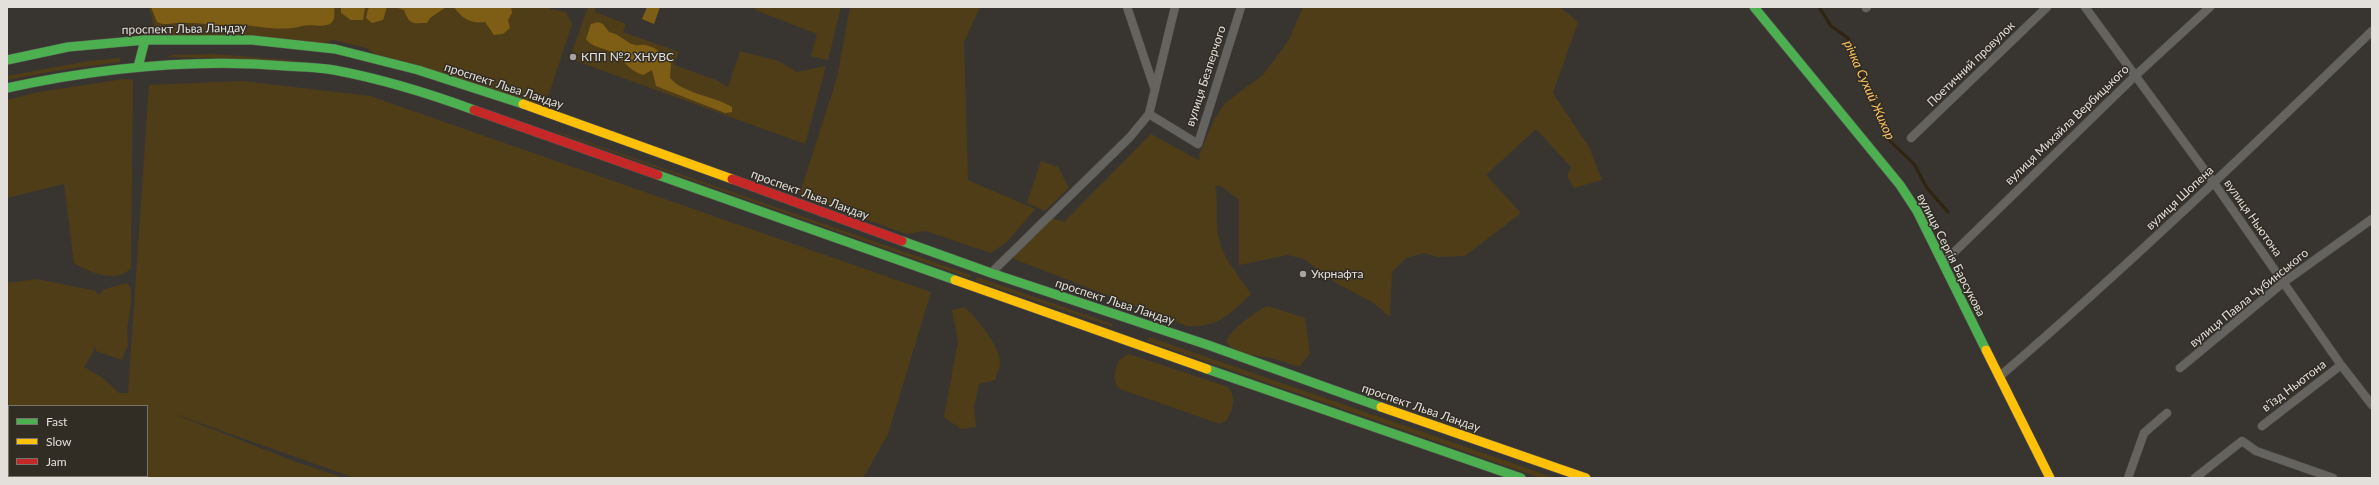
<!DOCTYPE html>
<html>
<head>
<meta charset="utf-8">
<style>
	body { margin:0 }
	#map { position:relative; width:2379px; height:485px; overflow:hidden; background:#383531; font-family:Lato,sans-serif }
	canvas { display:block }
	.frame { position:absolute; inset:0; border:8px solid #e3e0db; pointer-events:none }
	.legend { position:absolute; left:8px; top:405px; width:140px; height:72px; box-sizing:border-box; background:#312c24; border:1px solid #78746d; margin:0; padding:5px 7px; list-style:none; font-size:12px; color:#e3e0db }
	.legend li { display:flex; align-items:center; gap:8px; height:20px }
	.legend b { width:20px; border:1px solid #78746d }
</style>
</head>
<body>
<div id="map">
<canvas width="2379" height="485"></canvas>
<div class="frame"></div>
<ul class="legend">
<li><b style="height:5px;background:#4caf50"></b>Fast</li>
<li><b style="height:5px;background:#ffc107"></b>Slow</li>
<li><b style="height:5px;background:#c62828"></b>Jam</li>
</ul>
</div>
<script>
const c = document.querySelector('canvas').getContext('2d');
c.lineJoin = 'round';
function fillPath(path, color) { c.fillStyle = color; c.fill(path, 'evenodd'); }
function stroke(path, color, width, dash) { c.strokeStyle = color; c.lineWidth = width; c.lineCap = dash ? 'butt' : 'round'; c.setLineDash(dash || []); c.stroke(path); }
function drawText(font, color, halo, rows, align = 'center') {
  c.font = font + ' Lato,sans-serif'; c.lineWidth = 3; c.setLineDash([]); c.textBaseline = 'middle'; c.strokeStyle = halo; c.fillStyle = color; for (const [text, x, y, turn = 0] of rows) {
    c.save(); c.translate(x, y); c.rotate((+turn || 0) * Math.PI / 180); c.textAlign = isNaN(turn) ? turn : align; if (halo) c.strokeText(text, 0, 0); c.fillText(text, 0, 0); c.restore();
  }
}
const green = new Path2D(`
	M 149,7 L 550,7 L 550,9 L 566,12 L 572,24 L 549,94 L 545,100 L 538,104 L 377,56 L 367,48 L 332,40 L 324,45 L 154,37 L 150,33 L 155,31 Z
	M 588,7 L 596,7 L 595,12 L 626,24 L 623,32 L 679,52 L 674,65 L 716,80 L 728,87 L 740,51 L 778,61 L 797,72 L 826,66 L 805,144 L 576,61 L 579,55 L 572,52 Z
	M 756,7 L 841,7 L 828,60 L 811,56 L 817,34 L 755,10 Z
	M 850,7 L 980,7 L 964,42 L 968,180 L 1035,209 L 1008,241 L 991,253 L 926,231 L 907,234 L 799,196 L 837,78 Z
	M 1303,7 L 1560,7 L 1578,22 L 1553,93 L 1589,147 L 1602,180 L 1574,188 L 1567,176 L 1571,167 L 1536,129 L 1486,175 L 1521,213 L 1465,256 L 1438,257 L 1424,253 L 1406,258 L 1392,272 L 1390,317 L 1372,302 L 1338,284 L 1304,259 L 1288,255 L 1239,265 L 1239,200 L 1221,186 L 1215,186 C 1218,200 1216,213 1217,226 C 1219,256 1236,271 1251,294 C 1230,314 1218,328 1187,326 L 1014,259 L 1013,252 L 1051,215 L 1055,219 L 1064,222 L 1151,134 L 1200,161 L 1199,155 L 1214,120 L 1225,103 L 1263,75 L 1289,40 Z
	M 214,54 L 315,62 L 168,57 L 171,55 Z
	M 120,58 L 120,62 L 61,70 L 7,80 L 7,76 L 89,61 Z
	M 124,79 L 133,80 L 131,268 C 116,284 91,273 74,263 L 64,184 L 7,198 L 7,100 L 39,92 Z
	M 242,81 L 370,96 L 931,292 L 888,434 L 863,478 L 355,478 L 166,411 L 299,463 L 345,478 L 7,478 L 7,283 L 37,279 L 96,291 L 98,295 L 105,289 L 127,283 L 131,289 L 131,304 L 127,329 L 128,345 L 122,360 L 96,351 L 95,344 L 93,353 L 84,367 L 103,378 L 119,393 L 128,393 L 149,85 ZM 9,406 L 147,406 L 147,476 L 9,476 Z
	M 553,131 L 556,131 L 971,275 L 969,278 Z
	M 1041,161 L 1058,167 L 1069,188 L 1045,211 L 1027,203 Z
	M 977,277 L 1112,324 L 1113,327 L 976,281 Z
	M 1268,306 L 1305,318 L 1310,353 L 1300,366 C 1291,366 1284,361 1275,359 C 1260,355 1238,357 1227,343 C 1225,333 1258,310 1268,306 Z
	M 964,307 C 976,317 1002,348 1000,365 C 999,370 996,375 995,380 L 979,384 L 974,407 L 976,427 L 961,429 L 944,417 L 958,342 L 952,310 Z
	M 1149,337 L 1555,478 L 1541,478 L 1147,341 Z
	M 1129,354 L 1228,387 C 1237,399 1233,408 1227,420 L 1220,424 L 1120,389 C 1111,380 1115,372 1119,360 Z`);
const forest = new Path2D(`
	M 151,7 L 334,7 C 338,35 316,22 302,26 C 282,32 257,26 235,24 L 228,25 L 220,29 C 207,22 193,23 179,23 C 170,23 165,26 157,22 Z
	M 341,7 L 365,7 L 363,20 L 351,20 L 341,13 Z
	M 371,7 L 387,7 L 383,20 L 372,23 L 366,18 L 368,9 Z
	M 395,7 L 446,7 L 430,18 L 427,23 C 412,23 410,26 404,10 Z
	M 454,7 L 511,7 L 512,13 L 508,20 L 510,28 L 503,34 L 494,35 L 485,22 C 472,24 462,19 454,7 Z
	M 647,7 L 660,7 L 654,24 L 642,19 Z
	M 598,22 L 603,24 L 609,32 C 620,34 626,43 635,45 C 638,46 642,44 645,45 C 656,47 665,55 671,63 L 670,78 C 684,94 714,96 732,107 L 732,112 L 725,113 L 656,86 L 652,70 L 643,75 C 630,71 626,63 616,55 C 606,47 593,49 586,39 L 591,24 Z`);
const stream = new Path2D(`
	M 1819,7 L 1831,26 L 1848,38 L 1869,94 L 1890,141 L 1914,164 L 1927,188 L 1948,212`);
const street = new Path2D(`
	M 1127,7 L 1155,90
	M 2085,7 L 2214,183 L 2341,365 L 2372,405
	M 1866,8 L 1867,7
	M 1149,114 L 1198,144 L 1241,7
	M 1911,138 L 2047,7
	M 1943,263 L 2136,75 L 2210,7
	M 991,273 L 1130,137 L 1149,114 L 1175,7
	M 2180,368 L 2284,282 L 2372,219
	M 1999,377 C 2128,266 2250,149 2372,31
	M 2262,426 L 2341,365
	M 2128,478 L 2144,433 L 2167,413
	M 2195,478 L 2242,441 L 2256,451 L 2333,478`);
const fast = new Path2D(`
	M 1754,7 L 1900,185 L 1917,211 L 1986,350
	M 7,60 L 68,47 L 145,40 L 252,40 L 335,49 L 418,70 L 523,104
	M 138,67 L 145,40
	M 7,88 C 100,68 191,58 286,66 C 302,67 319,67 334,70 C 382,79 428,93 474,110
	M 658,175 L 955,280
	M 902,241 L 991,273 L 1208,345 L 1381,407
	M 1207,369 L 1521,478`);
const slow = new Path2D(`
	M 523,104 L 732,179
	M 955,280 L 1207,369
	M 1986,350 L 2050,478
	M 1381,407 L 1586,478`);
const jam = new Path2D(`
	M 474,110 L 658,175
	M 732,179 L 902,241`);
const markers = [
	[573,57,4,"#a7a4a0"],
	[1303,274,4,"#a7a4a0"]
];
const streetNames = [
	["проспект Льва Ландау",184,29,-1],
	["Поетичний провулок",1971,64,-44],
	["вулиця Безперчого",1206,76,-72],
	["проспект Льва Ландау",504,86,18],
	["вулиця Михайла Вербицького",2067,125,-44],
	["проспект Льва Ландау",810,195,20],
	["вулиця Шопена",2180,198,-43],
	["вулиця Ньютона",2253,218,55],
	["вулиця Сергія Барсукова",1951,255,63],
	["вулиця Павла Чубинського",2249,298,-39],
	["проспект Льва Ландау",1115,302,18],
	["в’їзд Ньютона",2294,386,-37],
	["проспект Льва Ландау",1421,408,19]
];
const poiNames = [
	["КПП №2 ХНУВС",581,57],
	["Укрнафта",1311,274]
];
const waterNames = [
	["річка Сухий Жихор",1869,90,66]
];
fillPath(green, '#4f3d18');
fillPath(forest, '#7e5d14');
stroke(stream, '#2f240e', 3);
stroke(street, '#565450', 9);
stroke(fast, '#565450', 10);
stroke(slow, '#565450', 10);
stroke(jam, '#565450', 10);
stroke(street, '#65635f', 8);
stroke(fast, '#4caf50', 9);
stroke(slow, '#ffc107', 9);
stroke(jam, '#c62828', 9);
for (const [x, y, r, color] of markers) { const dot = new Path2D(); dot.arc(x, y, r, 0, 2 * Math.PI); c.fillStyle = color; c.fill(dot); stroke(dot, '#312c24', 1.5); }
drawText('12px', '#e3e0db', '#312c24', streetNames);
drawText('12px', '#e3e0db', '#312c24', poiNames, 'left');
drawText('italic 13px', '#fbc45f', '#312c24', waterNames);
</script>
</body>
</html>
